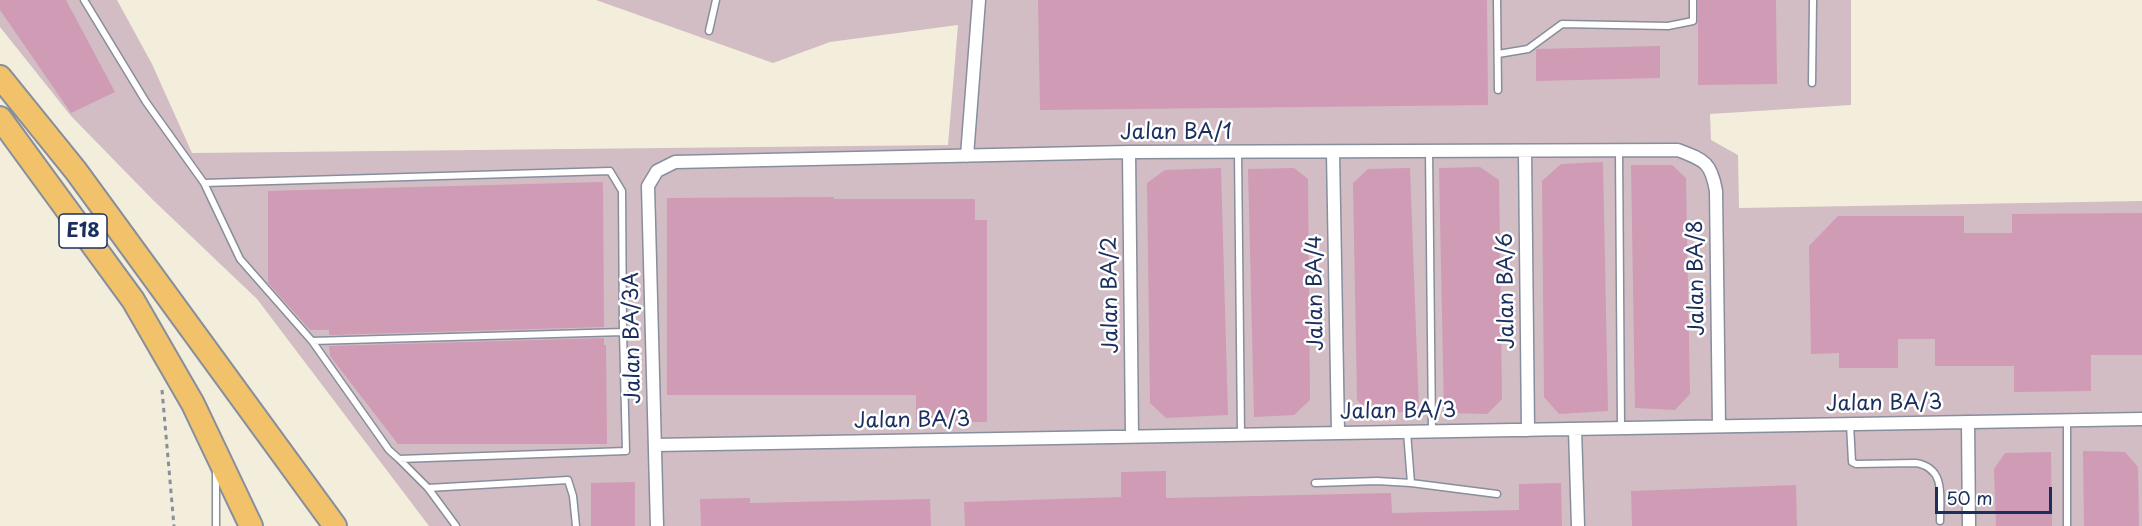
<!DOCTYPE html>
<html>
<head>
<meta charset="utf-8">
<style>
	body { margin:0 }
	#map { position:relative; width:2142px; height:526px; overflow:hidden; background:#f3eedb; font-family:"Playpen Sans",sans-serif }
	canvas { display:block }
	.scale { position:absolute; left:1935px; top:487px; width:117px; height:27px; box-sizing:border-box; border:3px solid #1b2f5e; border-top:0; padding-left:8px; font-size:18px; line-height:21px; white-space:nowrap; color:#1b2f5e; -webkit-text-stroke:4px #fff; paint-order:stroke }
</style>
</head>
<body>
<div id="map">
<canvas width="2142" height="526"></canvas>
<div class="scale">50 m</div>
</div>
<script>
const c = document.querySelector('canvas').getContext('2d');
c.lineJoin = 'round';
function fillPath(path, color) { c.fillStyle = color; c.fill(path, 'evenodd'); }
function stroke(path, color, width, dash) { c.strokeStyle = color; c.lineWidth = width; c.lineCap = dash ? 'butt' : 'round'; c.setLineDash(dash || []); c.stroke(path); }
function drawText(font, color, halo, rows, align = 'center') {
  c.font = font + ' "Playpen Sans",sans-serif'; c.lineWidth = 5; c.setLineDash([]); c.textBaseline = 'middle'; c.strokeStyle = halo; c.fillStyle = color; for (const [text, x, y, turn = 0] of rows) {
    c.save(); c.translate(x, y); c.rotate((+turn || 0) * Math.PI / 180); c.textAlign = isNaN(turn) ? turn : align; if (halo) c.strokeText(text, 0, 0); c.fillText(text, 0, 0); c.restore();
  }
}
const industrial = new Path2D(`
	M 0,0 L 117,0 L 152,64 L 192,153 L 948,145 L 958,25 L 830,42 L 773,63 L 596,0 L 1851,0 L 1851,105 L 1710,114 L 1711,140 L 1738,155 L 1739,208 L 2142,201 L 2142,526 L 429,526 L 257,299 L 153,200 L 71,116 L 0,27 Z`);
const building = new Path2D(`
	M 0,0 L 66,0 L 115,92 L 71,113 L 0,10 Z
	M 1038,0 L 1487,0 L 1488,105 L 1040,110 Z
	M 1698,0 L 1776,0 L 1777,84 L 1698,85 Z
	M 1660,46 L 1660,78 L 1536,81 L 1536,50 L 1537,49 Z
	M 1603,162 L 1608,411 L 1559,414 L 1544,397 L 1542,181 L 1561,164 Z
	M 1631,165 L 1672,165 L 1686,178 L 1690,394 L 1675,410 L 1635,408 Z
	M 1480,167 L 1499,180 L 1502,399 L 1487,414 L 1444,413 L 1439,168 Z
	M 1221,168 L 1228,415 L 1166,418 L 1150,403 L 1147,183 L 1165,170 Z
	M 1294,168 L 1308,179 L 1310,400 L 1294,415 L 1254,417 L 1248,169 Z
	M 1410,168 L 1419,411 L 1371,414 L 1357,400 L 1353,183 L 1368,169 Z
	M 603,182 L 604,327 L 329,335 L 329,330 L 310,330 L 268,283 L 268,191 Z
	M 834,197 L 834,199 L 975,199 L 975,220 L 987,220 L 987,422 L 916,422 L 916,395 L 667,395 L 667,198 Z
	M 2142,213 L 2142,355 L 2091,355 L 2091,391 L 2014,392 L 2014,366 L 1935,366 L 1935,339 L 1898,339 L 1898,368 L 1839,368 L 1839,353 L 1811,354 L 1809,246 L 1838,216 L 1964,216 L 1964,233 L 2012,233 L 2012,214 Z
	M 604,338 L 604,345 L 606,345 L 607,444 L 398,444 L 330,356 L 329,346 Z
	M 2083,451 L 2125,452 L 2138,467 L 2139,526 L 2084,526 Z
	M 2051,452 L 2052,526 L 1996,526 L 1994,469 L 2005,453 Z
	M 1166,471 L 1166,498 L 1391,493 L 1392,513 L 1519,510 L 1519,484 L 1561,483 L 1562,526 L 965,526 L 964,502 L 1121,497 L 1121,472 Z
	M 635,482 L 635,526 L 591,526 L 591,483 Z
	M 1796,485 L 1797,526 L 1632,526 L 1631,491 Z
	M 750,498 L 750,503 L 930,499 L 931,526 L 701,526 L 700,499 Z`);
const path = new Path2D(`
	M 162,390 L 174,526`);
const lane = new Path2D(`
	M 84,0 L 146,102 L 204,183 L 240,259 L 312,341 L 389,450 L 399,459 L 626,451 L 623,332 L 622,191 L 610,171 L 204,183
	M 1497,0 L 1498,90
	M 709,31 L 716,0
	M 1498,54 L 1528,49 L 1562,24 L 1668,26 L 1693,21 L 1693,0
	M 1812,83 L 1813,0
	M 1619,150 L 1621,428
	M 1429,151 L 1432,431
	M 1238,152 L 1241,435
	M 312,341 L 623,332
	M 2067,420 L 2067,526
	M 1850,424 L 1852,462 L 1856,464 L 1916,463 C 1946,468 1940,497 1940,521
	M 1407,432 L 1411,483
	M 399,459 L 428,488 L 456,526
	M 1315,483 L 1377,481 L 1411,483 L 1497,494
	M 428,488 L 568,480 L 573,496 L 576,526
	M 216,526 L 216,473`);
const street = new Path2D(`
	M 1525,151 L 1528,430
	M 1129,152 L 1132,436
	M 1333,152 L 1338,433
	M 967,156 L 979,0
	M 1968,422 L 1969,526
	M 1575,429 L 1578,526
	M 655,445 L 2142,419
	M 657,526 L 648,186 L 657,171 L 675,162 L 1129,152 L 1678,150 C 1704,160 1711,162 1716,191 L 1719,426`);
const highway = new Path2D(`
	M 0,77 L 76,171 L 335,526
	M 0,118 L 133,300 L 193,404 L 251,526`);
const shields = [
	[83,231,48]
];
const shieldNames = [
	["E18",83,231]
];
const streetNames = [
	["Jalan BA/1",1176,133],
	["Jalan BA/8",1697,278,-91],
	["Jalan BA/6",1507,291,-91],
	["Jalan BA/4",1316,293,-91],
	["Jalan BA/2",1111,295,-91],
	["Jalan BA/3A",633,338,-91],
	["Jalan BA/3",1884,404,-1],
	["Jalan BA/3",1398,412,-1],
	["Jalan BA/3",912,421,-1]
];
fillPath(industrial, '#d2bdc5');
fillPath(building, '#d09bb4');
stroke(lane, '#878e9c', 9);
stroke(street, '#878e9c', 15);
stroke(highway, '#878e9c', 26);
stroke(path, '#878e9c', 3, [4.5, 4.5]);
stroke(lane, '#fff', 6);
stroke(street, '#fff', 12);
stroke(highway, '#f2c26a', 22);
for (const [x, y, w] of shields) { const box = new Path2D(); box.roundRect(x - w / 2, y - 17, w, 34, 4.5); c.fillStyle = '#fff'; c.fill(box); stroke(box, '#1b2f5e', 1.5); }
drawText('bold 20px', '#1b2f5e', null, shieldNames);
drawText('21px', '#1b2f5e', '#fff', streetNames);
</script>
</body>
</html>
